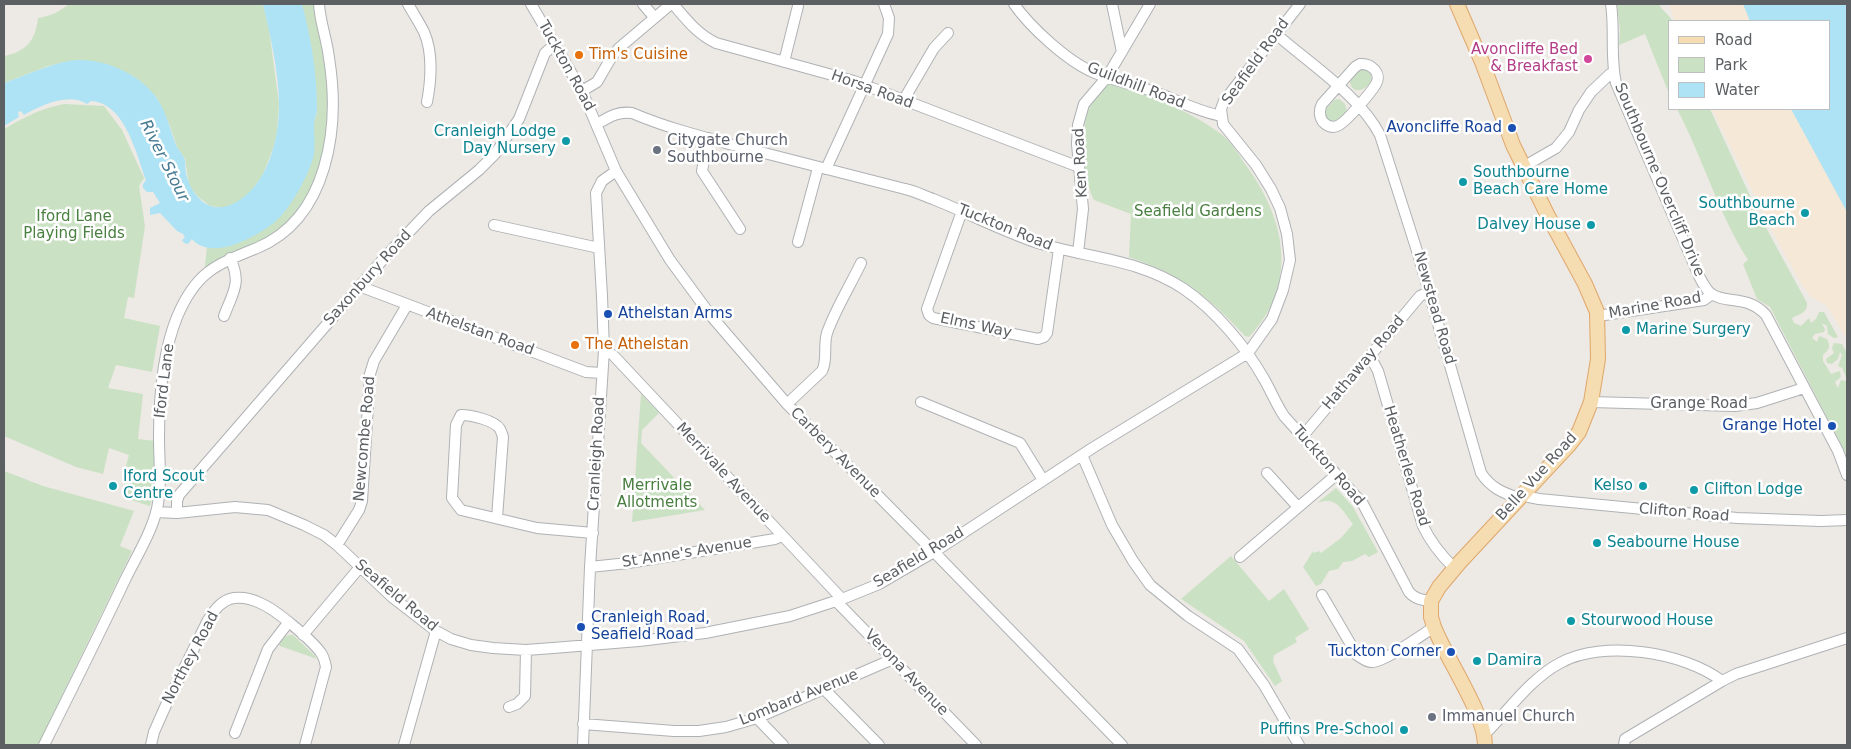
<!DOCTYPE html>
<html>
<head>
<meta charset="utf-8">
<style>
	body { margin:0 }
	#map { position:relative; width:1851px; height:749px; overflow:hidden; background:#ede9e4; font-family:"DejaVu Sans",sans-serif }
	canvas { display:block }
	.frame { position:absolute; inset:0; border:5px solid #5c6063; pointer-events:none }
	.legend { position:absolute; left:1668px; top:20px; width:162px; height:90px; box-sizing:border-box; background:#fff; border:1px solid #bebfc1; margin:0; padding:6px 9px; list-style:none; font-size:15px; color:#5c6063 }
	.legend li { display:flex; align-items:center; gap:10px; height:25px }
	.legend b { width:25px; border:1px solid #bebfc1 }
</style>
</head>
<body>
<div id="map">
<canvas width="1851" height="749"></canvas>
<div class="frame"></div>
<ul class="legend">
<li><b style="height:6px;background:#f5dcb1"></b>Road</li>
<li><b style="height:14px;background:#cae1c4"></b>Park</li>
<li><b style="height:14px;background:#ade3f4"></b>Water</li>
</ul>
</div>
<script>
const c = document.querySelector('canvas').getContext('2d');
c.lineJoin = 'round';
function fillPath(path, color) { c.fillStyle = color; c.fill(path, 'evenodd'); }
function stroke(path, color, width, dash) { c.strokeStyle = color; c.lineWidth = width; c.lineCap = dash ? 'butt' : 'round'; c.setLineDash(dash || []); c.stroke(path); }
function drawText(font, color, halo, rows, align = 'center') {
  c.font = font + ' "DejaVu Sans",sans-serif'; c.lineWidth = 5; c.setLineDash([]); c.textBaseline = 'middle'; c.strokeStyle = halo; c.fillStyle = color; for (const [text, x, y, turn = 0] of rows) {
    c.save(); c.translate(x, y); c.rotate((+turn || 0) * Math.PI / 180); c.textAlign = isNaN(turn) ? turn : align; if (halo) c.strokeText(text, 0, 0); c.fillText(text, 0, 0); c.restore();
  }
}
const green = new Path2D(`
	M 69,4 L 263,4 L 269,29 L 279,104 L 277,132 L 274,146 L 262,177 L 247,196 L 233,205 L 224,208 L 210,206 L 197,196 L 189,185 L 185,159 L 177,147 L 170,126 L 157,98 L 132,75 L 82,61 L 65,62 L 48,66 L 4,83 L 4,56 C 26,52 36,40 38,18 C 51,16 59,12 69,4 Z
	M 302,4 L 319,4 L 329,57 L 331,138 L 298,220 L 204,275 L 207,247 L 216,248 L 242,241 L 269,226 L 313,156 L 314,122 L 317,112 L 314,66 Z
	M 1617,4 L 1659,4 C 1662,11 1669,14 1672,21 L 1670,21 L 1670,96 L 1645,34 L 1619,45 L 1620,30 Z
	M 1363,68 C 1387,78 1352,104 1350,81 L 1359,69 Z
	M 1109,80 C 1147,96 1188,109 1221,134 C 1231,141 1238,154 1245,164 C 1285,218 1300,283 1249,337 L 1245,336 C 1208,296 1182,275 1129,257 L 1131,214 L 1094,200 C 1083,179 1079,132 1089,109 C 1093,99 1102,89 1109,80 Z
	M 1339,99 L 1345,104 L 1347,111 L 1336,122 L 1330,122 L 1324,115 L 1325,110 L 1334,100 Z
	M 64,104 L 104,106 L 122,130 L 144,178 L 139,186 L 145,226 L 134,298 L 128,297 L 124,318 L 160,326 L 152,372 L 116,365 L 108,388 L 143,394 L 138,439 L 155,441 L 156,487 L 150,506 L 128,499 L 123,477 L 129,455 L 109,448 L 103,474 L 76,467 L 4,436 L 4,129 C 25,117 39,109 64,104 Z
	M 1677,109 L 1710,109 L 1758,213 L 1807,303 C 1808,313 1799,314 1792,318 L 1794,323 L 1801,326 L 1809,318 L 1811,323 L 1816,319 L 1819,312 L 1824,312 L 1838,337 L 1834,338 L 1828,334 L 1827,326 L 1824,324 L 1822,324 L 1825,329 L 1824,332 L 1815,334 L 1812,338 L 1817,342 L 1819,336 L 1827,339 C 1831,348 1829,349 1823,355 L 1823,361 L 1831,374 L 1840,371 L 1841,377 L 1835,382 L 1838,388 L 1841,380 L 1846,381 L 1847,379 L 1842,368 L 1838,366 L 1842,355 L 1840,352 L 1838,359 L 1832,364 L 1827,363 L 1826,359 L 1834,353 L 1832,348 L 1834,343 L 1842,344 L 1847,353 L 1847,456 L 1770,307 L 1757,299 L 1743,264 L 1748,260 C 1718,213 1703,158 1677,109 Z
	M 641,394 L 659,413 L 642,430 L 641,443 L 705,510 L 632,522 Z
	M 4,471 L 43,486 L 134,511 L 120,546 L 132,551 L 38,745 L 4,745 Z
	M 1336,488 L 1353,507 L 1378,552 L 1369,557 L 1365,554 L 1352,561 L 1343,562 L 1338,569 L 1329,571 L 1321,584 L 1316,586 L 1303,567 L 1313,551 L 1314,553 L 1319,551 L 1321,553 L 1341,538 L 1353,524 C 1341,509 1337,496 1317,503 Z
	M 1231,556 L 1269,601 L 1284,589 L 1309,629 L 1295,638 L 1297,642 L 1274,655 L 1273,661 L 1282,681 L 1275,686 L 1244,641 L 1181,599 Z
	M 289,635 L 293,635 L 314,655 L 317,659 L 280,646 L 279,644 L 284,637 Z`);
const sand = new Path2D(`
	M 1669,4 L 1757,4 L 1763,21 L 1675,21 Z
	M 1712,109 L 1798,109 L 1847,197 L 1847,340 L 1827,306 L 1810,296 L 1800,282 L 1771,229 Z`);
const water = new Path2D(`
	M 263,4 L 302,4 C 311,37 317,74 317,109 C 317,114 314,119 314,124 C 314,134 315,144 314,154 C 311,171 292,205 280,217 C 270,228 251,238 238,243 C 225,249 202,252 192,239 L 188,244 L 184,243 L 182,240 L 185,237 L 183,234 L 177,231 L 160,213 L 150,215 L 150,208 L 160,203 L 153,192 L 147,192 L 143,188 L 143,184 L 146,180 C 136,153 125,103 91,101 L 87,104 C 69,92 41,105 24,115 L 21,111 L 18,112 L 19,117 L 4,126 L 4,83 C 24,76 43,67 64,62 C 96,54 140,72 158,100 C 167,114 170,130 176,145 C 178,150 182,153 184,158 C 186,162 185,168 186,173 C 189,186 195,197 206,204 C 218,211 231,206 241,199 C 269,180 279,137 279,105 C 279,73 270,34 263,4 Z
	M 1743,4 L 1847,4 L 1847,212 L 1791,109 L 1830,109 L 1830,21 L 1750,21 Z`);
const minor = new Path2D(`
	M 408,4 C 413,13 419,22 424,32 C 433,52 431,81 427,102
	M 531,4 L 582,91 L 616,171 L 670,260 L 712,317 L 787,404 L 934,552 L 1122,745
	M 643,4 L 654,17
	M 673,4 C 686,19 697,34 716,43 L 854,81 L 1079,167
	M 1014,4 C 1030,27 1068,62 1095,73 C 1115,81 1137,85 1157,93 C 1179,101 1199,112 1222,116
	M 1112,4 L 1122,52
	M 1611,4 C 1615,30 1610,57 1616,83 L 1699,276 C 1702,282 1705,288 1710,293 C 1726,305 1747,294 1766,315 L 1838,451 L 1847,475
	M 1276,34 C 1309,63 1360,96 1380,135 L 1418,254 L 1481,473 C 1491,488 1503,493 1519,498
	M 784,62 L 798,6
	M 1360,64 C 1371,63 1382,73 1376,84 C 1372,91 1345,124 1337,126 C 1332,128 1327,126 1323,122 C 1319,116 1319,110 1322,104 L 1355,67 Z
	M 582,91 L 597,82 L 611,58 L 619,48 L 671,4
	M 903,101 L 934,48 L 948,33
	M 597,124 C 609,117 618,111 632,113 C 665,127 699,136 733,145 C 790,160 848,174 905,189 C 915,191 924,196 933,199 C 968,213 1002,231 1038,243 C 1088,258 1139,259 1184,289 C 1215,310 1246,347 1264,379 C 1271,391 1276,404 1284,416 L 1363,504 L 1409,592 C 1415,599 1422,600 1431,601
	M 708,138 L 702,171 L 740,229
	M 1523,167 L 1556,148 L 1569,132 L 1579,110 L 1591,92 L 1610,74 L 1614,73
	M 826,169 L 888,34 L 889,18 L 884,4
	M 962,211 L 927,309 L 929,315 L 933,318 L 1038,339 L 1044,337 L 1047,333 L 1059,249
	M 494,225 L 599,248
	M 798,242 L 818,168
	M 1078,253 L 1083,209 L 1077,144 L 1078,125 L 1084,104 L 1107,77 L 1150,4
	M 359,286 L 586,372 L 602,373
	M 224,316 C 233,292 242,283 230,258
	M 1598,316 L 1704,300 L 1712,294
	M 604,350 L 613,355 L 842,599
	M 1370,356 L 1378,371 L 1423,526 C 1431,543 1441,555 1454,568
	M 921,402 L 1020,443 L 1043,480
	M 1591,402 L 1735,406 L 1757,403 L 1804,388
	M 787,404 L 822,371 C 828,360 823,346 827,333 C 835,310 850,286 861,263
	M 1302,437 L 1420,296 L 1429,292
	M 1082,455 L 1112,525 L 1133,561 L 1150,585 L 1188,616 L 1238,649 L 1264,685 L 1299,745
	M 1267,473 L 1298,507
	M 1523,493 L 1529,497 L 1539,499 L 1737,518 L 1821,521 L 1847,520
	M 156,512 L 177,513 L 235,507 L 268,510 L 304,525 L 324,535 L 337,545 L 392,597 L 436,631 L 451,639 L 471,645 L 493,648 L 526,650 L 553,648 L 639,641 L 705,633 L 790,616 L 842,599 L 879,584 L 934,552 L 1094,447 L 1248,353 L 1272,319 L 1283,290 L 1290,260 L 1287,234 L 1280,208 L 1271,189 L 1256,165 L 1223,124 L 1221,109 L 1224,101 L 1300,4
	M 177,513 L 177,501 L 179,495 L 386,256 L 429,211 L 479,170 L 495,154 L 519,119 L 545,53 L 555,44
	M 497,518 L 503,437 C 502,435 501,430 500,429 C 494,420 471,415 461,415 L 456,425 L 452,498 L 461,510 L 537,528 L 593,533
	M 337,545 L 359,510 L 362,501 L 370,374 L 374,361 L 407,305
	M 1240,557 L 1336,475
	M 590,567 L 628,563 L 775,539 L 782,536
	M 1322,595 L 1357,655 C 1362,658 1366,662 1371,662 C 1383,663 1422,635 1434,627
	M 836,601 L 976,745
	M 303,635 L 360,567
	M 823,688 L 879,745
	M 509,707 L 517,704 L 525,696 L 526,650
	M 757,718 L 783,745
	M 583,724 L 674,731 L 699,731 L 726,727 L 757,718 L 893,659
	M 235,733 L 268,649 L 288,623
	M 1485,734 C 1509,710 1530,679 1560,663 C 1603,639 1684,652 1722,681
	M 44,745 C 71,691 98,637 124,582 C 135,559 151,534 157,509 C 162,485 159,461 159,437 C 159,397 162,354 177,317 C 196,272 215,265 257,248 C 329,218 340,126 329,58 C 327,40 320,22 319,4
	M 151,745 L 154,732 L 166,705 L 208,620 C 214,611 221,600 234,598 C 243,597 252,599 260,603 C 275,609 311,639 321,653 C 324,657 325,662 326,667 L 305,745
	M 404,745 L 436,631
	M 583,745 L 590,567 L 604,350 L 602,296 L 596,193 L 602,181 L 616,171
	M 1624,745 L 1625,739 L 1722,681 L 1736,674 L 1847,638`);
const major = new Path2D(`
	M 1457,4 L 1482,62 L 1513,145 L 1547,214 L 1585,284 L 1597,312 L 1598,359 L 1591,402 L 1579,432 L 1569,445 L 1460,562 L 1439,587 L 1431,601 L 1431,617 L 1434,627 C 1447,660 1485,714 1485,745`);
const markers = [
	[579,55,5,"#e8710a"],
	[1588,59,5,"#d1479c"],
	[1512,128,5,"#1a4fb4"],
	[566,141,5,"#0f9aa8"],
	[657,150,5,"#6b7280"],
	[1463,182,5,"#0f9aa8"],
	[1805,213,5,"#0f9aa8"],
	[1591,225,5,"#0f9aa8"],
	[608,314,5,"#1a4fb4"],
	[1626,330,5,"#0f9aa8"],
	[575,345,5,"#e8710a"],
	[1832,426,5,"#1a4fb4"],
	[113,486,5,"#0f9aa8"],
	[1643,486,5,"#0f9aa8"],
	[1694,490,5,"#0f9aa8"],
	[1597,543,5,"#0f9aa8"],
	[1571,621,5,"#0f9aa8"],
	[581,627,5,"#1a4fb4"],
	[1451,652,5,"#1a4fb4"],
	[1477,661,5,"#0f9aa8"],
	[1432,717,5,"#6b7280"],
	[1404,730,5,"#0f9aa8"]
];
const hotelNames = [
	["Avoncliffe Bed",1578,50],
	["& Breakfast",1578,67]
];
const foodNames = [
	["Tim's Cuisine",589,55],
	["The Athelstan",585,345]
];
const streetNames = [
	["Seafield Road",1256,62,-54],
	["Tuckton Road",566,66,61],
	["Guildhill Road",1136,86,21],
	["Horsa Road",872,90,20],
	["Ken Road",1081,163,-93],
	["Southbourne Overcliff Drive",1659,180,67],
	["Tuckton Road",1005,228,22],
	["Saxonbury Road",368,278,-48],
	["Marine Road",1655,306,-10],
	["Newstead Road",1434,308,74],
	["Elms Way",976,326,12],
	["Athelstan Road",480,332,20],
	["Hathaway Road",1364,363,-50],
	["Iford Lane",165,381,-83],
	["Grange Road",1699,404],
	["Newcombe Road",365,439,-85],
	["Carbery Avenue",835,453,45],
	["Cranleigh Road",597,454,-87],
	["Tuckton Road",1328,466,49],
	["Heatherlea Road",1406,466,73],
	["Merrivale Avenue",723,473,47],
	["Belle Vue Road",1537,477,-48],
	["Clifton Road",1684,513,5],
	["St Anne's Avenue",687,553,-9],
	["Seafield Road",919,558,-31],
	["Seafield Road",396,596,40],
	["Northey Road",191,658,-62],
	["Verona Avenue",906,673,46],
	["Lombard Avenue",799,698,-22]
];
const transitNames = [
	["Avoncliffe Road",1502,128],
	["Athelstan Arms",618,314,"left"],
	["Grange Hotel",1822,426],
	["Cranleigh Road,",591,618,"left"],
	["Seafield Road",591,635,"left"],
	["Tuckton Corner",1441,652]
];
const cultureNames = [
	["Cranleigh Lodge",556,132,"right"],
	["Day Nursery",556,149,"right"],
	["Southbourne",1473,173],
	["Beach Care Home",1473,190],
	["Southbourne",1795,204,"right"],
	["Beach",1795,221,"right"],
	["Dalvey House",1581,225,"right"],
	["Marine Surgery",1636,330],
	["Iford Scout",123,477],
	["Centre",123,494],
	["Kelso",1633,486,"right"],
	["Clifton Lodge",1704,490],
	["Seabourne House",1607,543],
	["Stourwood House",1581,621],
	["Damira",1487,661],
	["Puffins Pre-School",1394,730,"right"]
];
const worshipNames = [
	["Citygate Church",667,141],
	["Southbourne",667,158],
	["Immanuel Church",1442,717]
];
const parkNames = [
	["Seafield Gardens",1198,212],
	["Iford Lane",74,217],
	["Playing Fields",74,234],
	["Merrivale",657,486],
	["Allotments",657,503]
];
const waterNames = [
	["River Stour",164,161,63]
];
fillPath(green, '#cae1c4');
fillPath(sand, '#f5e8d7');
fillPath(water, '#ade3f4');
stroke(minor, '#afb2b5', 12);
stroke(major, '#dfa76b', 16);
stroke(minor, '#fff', 10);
stroke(major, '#f5dcb1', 14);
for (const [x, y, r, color] of markers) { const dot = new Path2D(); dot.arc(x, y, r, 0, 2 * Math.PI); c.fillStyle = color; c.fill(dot); stroke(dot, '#fff', 2); }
drawText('15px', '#b23c85', '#fff', hotelNames, 'right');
drawText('15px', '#c56008', '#fff', foodNames, 'left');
drawText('15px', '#5c6063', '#fff', streetNames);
drawText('15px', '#164399', '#fff', transitNames, 'right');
drawText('15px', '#0d838f', '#fff', cultureNames, 'left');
drawText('15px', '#5b616d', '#fff', worshipNames, 'left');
drawText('15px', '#497f40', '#fff', parkNames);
drawText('italic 16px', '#467b93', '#fff', waterNames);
</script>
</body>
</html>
